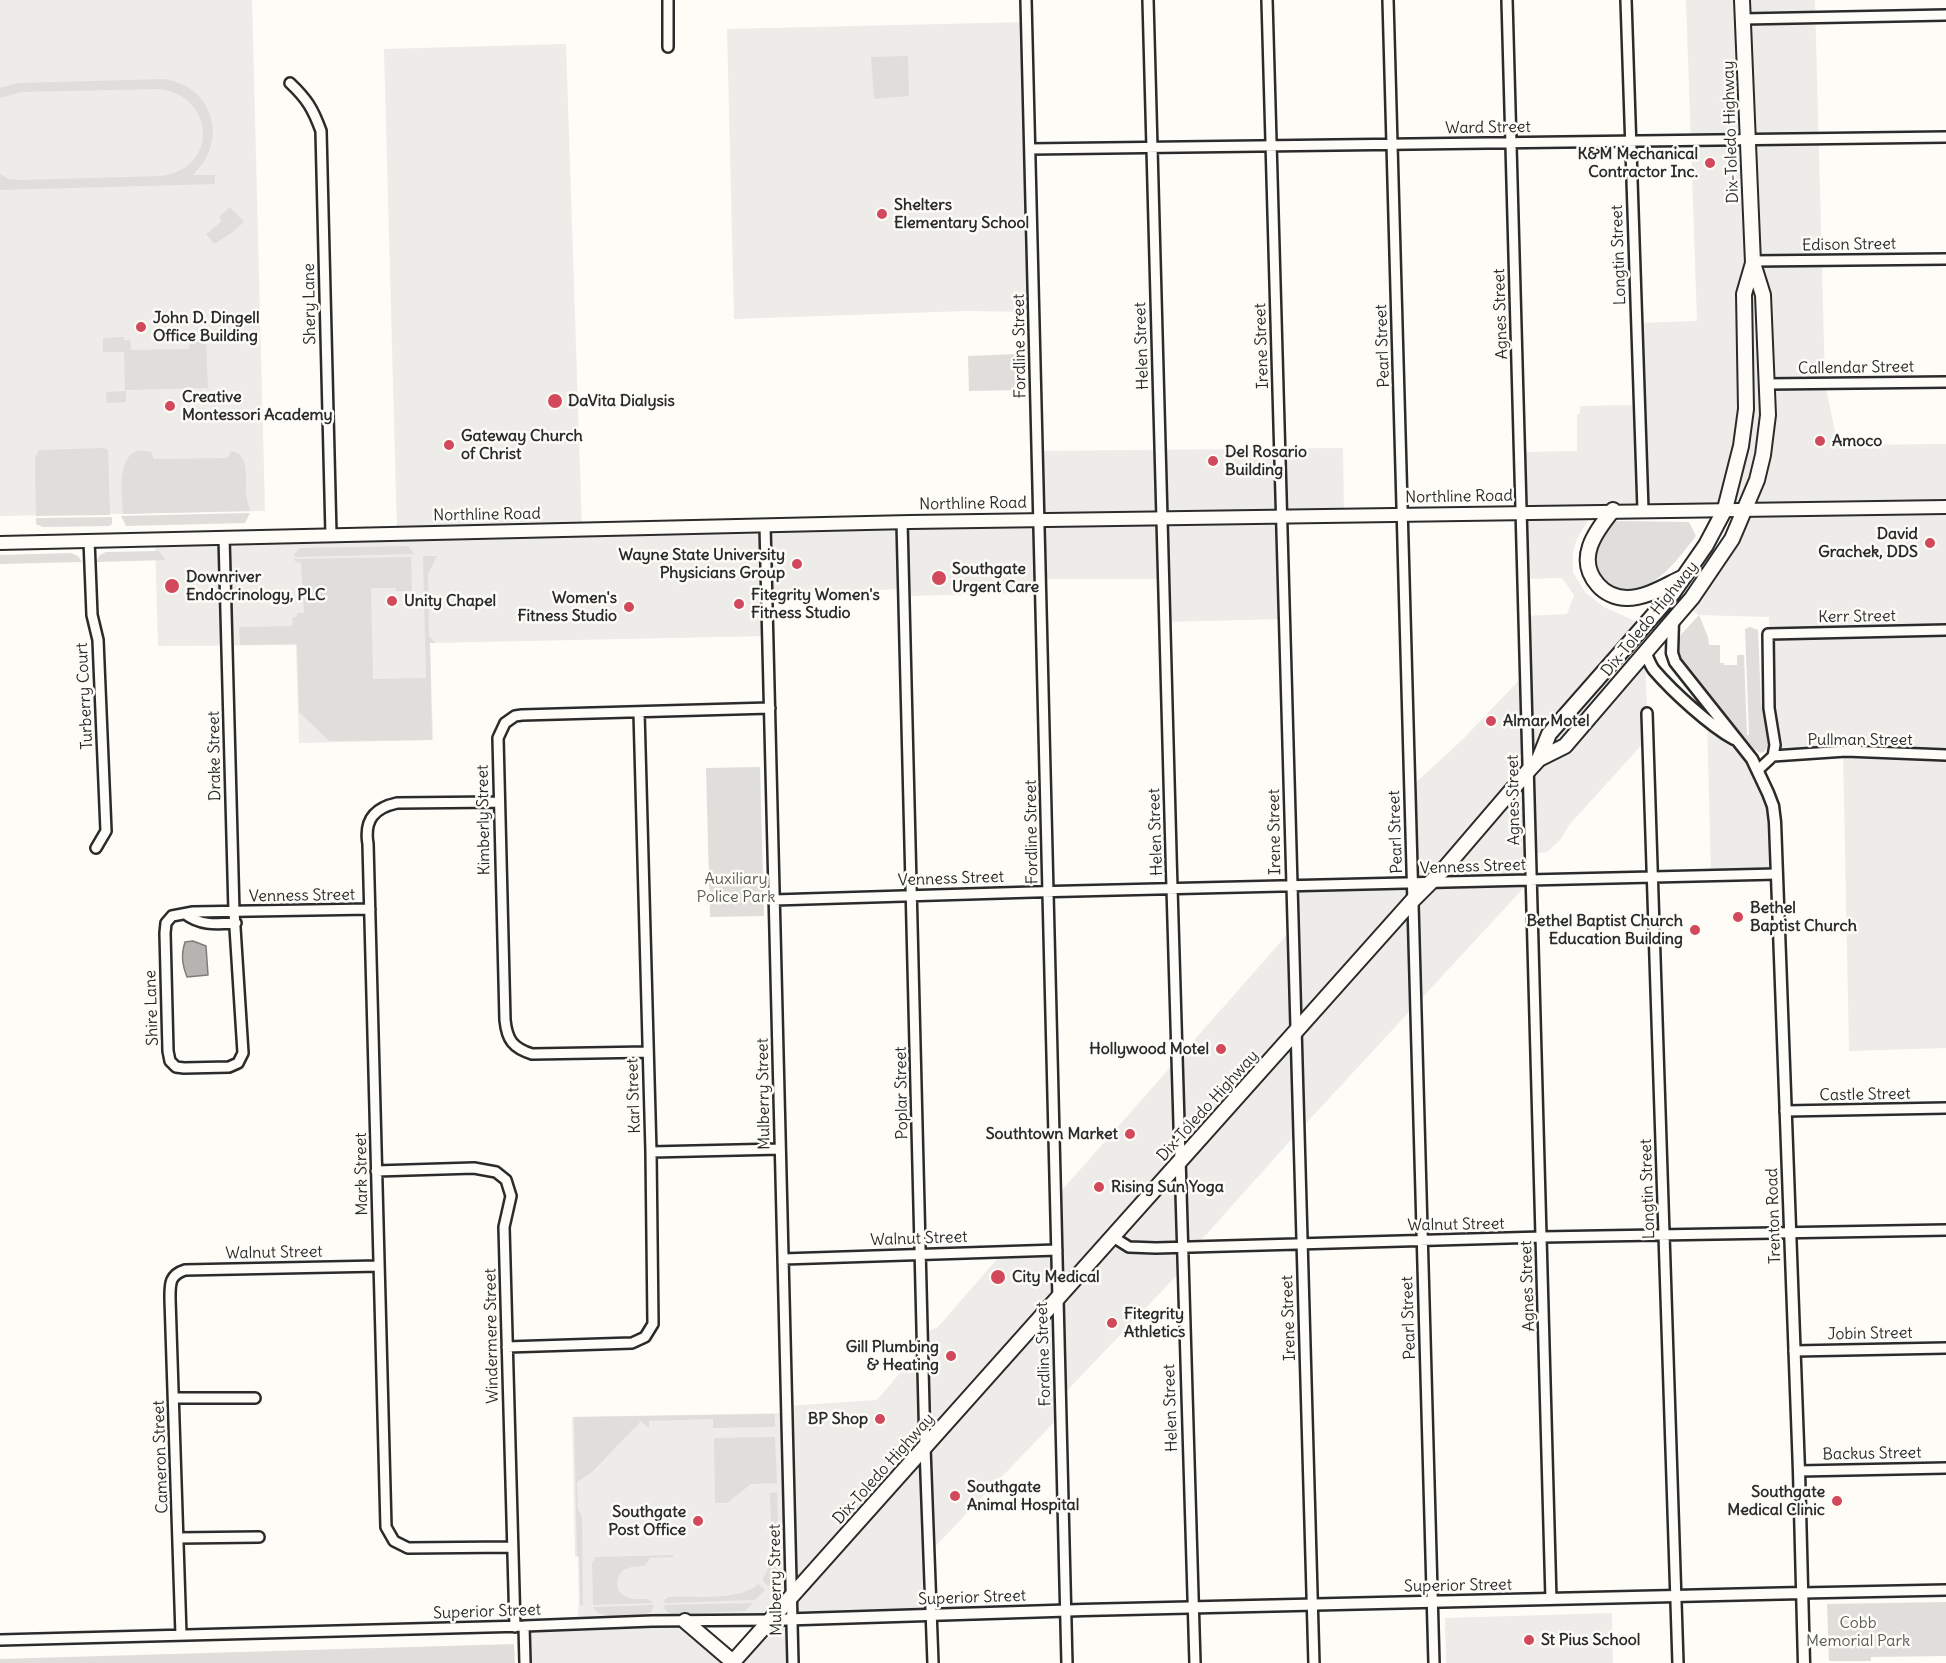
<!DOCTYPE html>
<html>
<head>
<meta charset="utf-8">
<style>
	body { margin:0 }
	canvas { display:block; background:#fdfcf7 }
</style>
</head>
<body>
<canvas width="1946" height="1663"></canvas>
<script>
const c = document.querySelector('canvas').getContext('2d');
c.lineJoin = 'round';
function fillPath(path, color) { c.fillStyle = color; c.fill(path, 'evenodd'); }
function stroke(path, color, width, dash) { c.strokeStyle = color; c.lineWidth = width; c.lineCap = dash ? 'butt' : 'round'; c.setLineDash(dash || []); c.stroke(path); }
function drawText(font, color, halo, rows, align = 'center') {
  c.font = font + ' Delius,sans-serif'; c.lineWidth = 5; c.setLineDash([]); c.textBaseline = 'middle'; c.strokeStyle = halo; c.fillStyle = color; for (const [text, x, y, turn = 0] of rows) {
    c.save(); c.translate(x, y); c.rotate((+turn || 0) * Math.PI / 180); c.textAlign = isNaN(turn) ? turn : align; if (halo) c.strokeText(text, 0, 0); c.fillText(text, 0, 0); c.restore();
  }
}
const built = new Path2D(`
	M 0,0 L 252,0 L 265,511 L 0,516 Z
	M 1686,0 L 1815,0 L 1825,384 L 1838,445 L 1946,444 L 1946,1048 L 1849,1051 L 1843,752 L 1773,756 L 1769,617 L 1698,615 L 1686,605 L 1745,508 L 1593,511 L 1577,539 L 1573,552 L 1573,573 L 1586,593 L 1604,607 L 1644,625 L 1649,629 L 1646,641 L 1645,652 L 1648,738 L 1570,824 L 1560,840 L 1547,852 L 1530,854 L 1531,880 L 1298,1132 L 1195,1247 L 1182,1248 L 1182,1270 L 1061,1397 L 1061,1415 L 928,1554 L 931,1614 L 792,1619 L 793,1663 L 525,1663 L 524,1626 L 577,1624 L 579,1605 L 578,1557 L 575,1557 L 572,1417 L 786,1413 L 786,1406 L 877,1400 L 922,1347 L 922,1334 L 938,1327 L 1003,1252 L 1057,1250 L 1056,1197 L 1292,929 L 1291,886 L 1413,883 L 1409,789 L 1464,738 L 1526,673 L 1524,616 L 1567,614 L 1574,595 L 1562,578 L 1523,579 L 1520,452 L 1577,451 L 1577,414 L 1580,414 L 1580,406 L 1639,405 L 1636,323 L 1697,321 ZM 770,1620 L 733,1662 L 686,1621 Z
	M 1027,22 L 1034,312 L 966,311 L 734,319 L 727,29 Z
	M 566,44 L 582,529 L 1039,519 L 1038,451 L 1343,448 L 1344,515 L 1281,516 L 1284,619 L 1164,622 L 1162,579 L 1042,579 L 1041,593 L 904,596 L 903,589 L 767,594 L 768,636 L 430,643 L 433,740 L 299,743 L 296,645 L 158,646 L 155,539 L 397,533 L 384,49 Z
	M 1707,719 L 1742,747 L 1773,806 L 1777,874 L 1711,876 Z
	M 1612,1613 L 1613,1663 L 1446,1663 L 1445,1618 Z`);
const green = new Path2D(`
	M 908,56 L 909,96 L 874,99 L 871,57 Z
	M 164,79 C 214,87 229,140 193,175 L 215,175 L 215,184 L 0,190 L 0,174 L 9,179 L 20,180 L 161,176 C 219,169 216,96 159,89 L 21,92 L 0,98 L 0,88 L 18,83 Z
	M 230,207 L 244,222 L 230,234 L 214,244 L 206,234 L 222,221 L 219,217 Z
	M 124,337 L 124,340 L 130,340 L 131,350 L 189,349 L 190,339 L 206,339 L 208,388 L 126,390 L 126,402 L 107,403 L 106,392 L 125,391 L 124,352 L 103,352 L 103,338 Z
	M 1018,354 L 1019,390 L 969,391 L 968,356 Z
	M 104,448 L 108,450 L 110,515 L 36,516 L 35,458 L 39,450 Z
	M 232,451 C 250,455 245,478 246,492 C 247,499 248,505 250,511 L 123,514 C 122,498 116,458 137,451 C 141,450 147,451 151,452 L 154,459 L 227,458 Z
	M 250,513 L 245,523 L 126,526 L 121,516 Z
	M 112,517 L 112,524 L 109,526 L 43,527 L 36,524 L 36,518 Z
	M 1616,521 L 1689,522 L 1696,536 C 1679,558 1644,607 1609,586 C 1604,583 1599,578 1594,574 L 1591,553 L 1605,526 Z
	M 408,546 L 414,554 L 295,557 L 294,554 L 300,548 Z
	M 159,551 L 165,560 L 96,562 L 100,555 L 106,552 Z
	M 71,553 L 78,556 L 82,562 L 0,564 L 0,555 Z
	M 423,556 L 438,556 L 436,557 L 428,575 L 429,636 L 436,643 L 430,643 L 432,740 L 329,741 L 299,712 L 297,644 L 240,645 L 239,627 L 292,626 L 293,617 L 297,617 L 297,613 L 304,613 L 301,563 L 296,562 L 294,559 L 411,557 L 412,591 L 396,591 L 396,588 L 371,588 L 373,679 L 426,678 Z
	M 1699,615 L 1708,637 L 1709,645 L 1720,645 L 1720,663 L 1724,663 L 1724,665 L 1737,665 L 1737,655 L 1744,655 L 1747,735 L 1749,735 L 1745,629 L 1750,627 L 1758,630 L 1761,704 L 1771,742 L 1764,752 L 1760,753 L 1754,749 L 1681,663 L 1677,649 L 1677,639 Z
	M 760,767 L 764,916 L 710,917 L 706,768 Z
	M 775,1414 L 775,1426 L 773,1427 L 713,1428 L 713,1419 L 649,1421 L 649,1428 L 641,1421 L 592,1472 L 577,1482 L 578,1509 L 582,1517 L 583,1605 L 580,1605 L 579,1556 L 577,1556 L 574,1417 Z
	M 775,1437 L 777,1483 L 751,1484 L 727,1503 L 715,1503 L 714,1438 Z
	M 777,1492 L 779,1574 L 768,1586 L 762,1580 C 777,1562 770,1518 770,1495 L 770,1493 Z
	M 673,1555 L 673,1557 L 650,1558 L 645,1566 C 629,1566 614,1569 618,1589 C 625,1601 636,1599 648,1599 L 653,1603 L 593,1605 L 592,1563 L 596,1557 Z
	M 758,1584 L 765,1590 L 755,1600 L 664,1603 L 665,1599 L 669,1597 C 693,1596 741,1601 758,1584 Z
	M 1946,1602 L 1946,1656 L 1871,1657 L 1871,1661 L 1829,1661 L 1827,1604 Z
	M 753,1603 L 745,1611 L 671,1614 L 665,1610 L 664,1605 Z
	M 654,1605 L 652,1611 L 646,1615 C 632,1615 599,1621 593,1607 Z
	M 514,1644 L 515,1663 L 0,1663 L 0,1659 Z`);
const water = new Path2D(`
	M 193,941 L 206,946 L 208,975 L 187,977 C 182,964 181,955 185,942 Z`);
const minor = new Path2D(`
	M 668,0 L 668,47
	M 1026,0 L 1067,1663
	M 1148,0 C 1162,554 1178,1109 1195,1663
	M 1267,0 L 1314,1663
	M 1388,0 L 1434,1663
	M 1507,0 L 1551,1599
	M 1626,0 L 1643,510
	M 1743,19 L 1946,15
	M 290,83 C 307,99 313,109 321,131 L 331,535
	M 1030,149 L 1946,137
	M 1753,261 L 1946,259
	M 1767,384 L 1946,382
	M 902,522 L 925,1448 L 933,1663
	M 765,525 L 793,1663
	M 224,537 L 234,912 L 243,1053 L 238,1063 L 229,1067 L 184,1068 L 176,1067 L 170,1061 L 168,1051 L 165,933 L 166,923 L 172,916 L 193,912 L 370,909
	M 89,540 L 92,615 L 98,640 L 106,831 L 96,848
	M 1647,713 L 1678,1663
	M 1773,756 L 1846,751 L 1946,755
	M 1758,770 L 1773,756 L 1775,745 L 1769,708 L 1768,634 L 1946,630
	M 499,802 L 397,803 C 374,808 364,820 368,844 L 386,1527 L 394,1541 L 408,1548 L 512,1547
	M 774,900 L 1033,892 L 1777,874
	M 185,914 C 201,926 216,924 236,923
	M 648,1052 L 532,1054 C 513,1048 507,1040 505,1020 L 498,738 L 505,723 L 515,716 L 522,715 L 770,708
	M 1785,1111 L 1946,1108
	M 651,1152 L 780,1149
	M 376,1171 L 474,1168 L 496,1172 L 506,1180 L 511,1196 L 504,1227 L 515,1627
	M 1113,1237 L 1129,1247 L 1156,1248 L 1542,1237 L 1946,1230
	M 783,1259 L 1057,1250
	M 507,1347 L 632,1343 L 645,1337 L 653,1324 L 651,1152 L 639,712
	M 1794,1351 L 1946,1348
	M 174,1398 L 255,1398
	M 1799,1471 L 1946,1468
	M 178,1538 L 259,1537
	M 1802,1593 L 1946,1590
	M 524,1626 L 525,1663
	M 181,1635 L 170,1299 C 170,1285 169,1275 185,1270 L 379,1266
	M 0,1640 L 524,1626 L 652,1621 L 771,1620`);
const tertiary = new Path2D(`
	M 1673,620 L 1672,653 L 1675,662 L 1752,759 L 1768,793 L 1773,806 L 1775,822 L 1799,1471 L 1804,1663
	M 1645,652 C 1648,658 1650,665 1654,670 C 1673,692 1709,725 1734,739
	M 771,1620 L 1083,1610 L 1802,1593`);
const secondary = new Path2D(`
	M 0,543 L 910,522 L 1946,507`);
const primary = new Path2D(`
	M 1613,510 C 1595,532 1575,559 1598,585 C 1605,593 1616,598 1627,598 C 1647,598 1666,585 1684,577
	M 1539,759 L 1549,734 L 1672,594 L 1706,545 L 1725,509 L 1741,446 L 1746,409 L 1744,294 L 1753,263 L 1742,0
	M 685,1621 L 733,1662
	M 732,1663 L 1413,900 L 1444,869 L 1528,771 L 1539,759 L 1565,746 L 1692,598 L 1732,539 L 1757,480 L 1763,455 L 1768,415 L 1763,295 L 1753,263`);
const markers = [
	[1710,163,6,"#d1495b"],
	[882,214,6,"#d1495b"],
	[141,327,6,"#d1495b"],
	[555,401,8,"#d1495b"],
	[170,406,6,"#d1495b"],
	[1820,441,6,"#d1495b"],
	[449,445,6,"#d1495b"],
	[1213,461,6,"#d1495b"],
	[1930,543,6,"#d1495b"],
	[797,564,6,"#d1495b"],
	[939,578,8,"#d1495b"],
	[172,586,8,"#d1495b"],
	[392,601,6,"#d1495b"],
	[739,604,6,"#d1495b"],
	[629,607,6,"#d1495b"],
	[1491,721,6,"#d1495b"],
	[1738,917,6,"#d1495b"],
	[1695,930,6,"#d1495b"],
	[1221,1049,6,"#d1495b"],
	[1130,1134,6,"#d1495b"],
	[1099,1187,6,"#d1495b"],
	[998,1277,8,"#d1495b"],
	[1112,1323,6,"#d1495b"],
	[951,1356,6,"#d1495b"],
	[880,1419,6,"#d1495b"],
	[955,1496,6,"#d1495b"],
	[1837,1501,6,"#d1495b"],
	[698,1521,6,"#d1495b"],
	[1529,1640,6,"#d1495b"]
];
const streetNames = [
	["Ward Street",1488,128,-1],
	["Dix-Toledo Highway",1731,132,-92],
	["Edison Street",1849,245,-1],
	["Longtin Street",1619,255,-92],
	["Shery Lane",310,304,-91],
	["Agnes Street",1501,314,-92],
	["Fordline Street",1020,346,-91],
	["Helen Street",1142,346,-92],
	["Irene Street",1262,346,-92],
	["Pearl Street",1383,346,-92],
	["Callendar Street",1856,368,-1],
	["Northline Road",1459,497,-1],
	["Northline Road",973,504,-1],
	["Northline Road",487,515,-1],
	["Kerr Street",1857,617,-1],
	["Dix-Toledo Highway",1650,619,-51],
	["Turberry Court",85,696,-93],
	["Pullman Street",1860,740],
	["Drake Street",215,756,-91],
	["Agnes Street",1514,800,-91],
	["Kimberly Street",484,820,-91],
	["Fordline Street",1032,832,-91],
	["Helen Street",1156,832,-92],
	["Irene Street",1275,832,-91],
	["Pearl Street",1396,832,-92],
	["Venness Street",1473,867,-2],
	["Venness Street",951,879,-2],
	["Venness Street",302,896,-1],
	["Shire Lane",152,1008,-92],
	["Poplar Street",902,1093,-91],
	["Mulberry Street",764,1094,-91],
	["Castle Street",1865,1095,-1],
	["Karl Street",634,1096,-92],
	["Dix-Toledo Highway",1208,1106,-48],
	["Mark Street",362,1174,-91],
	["Longtin Street",1648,1189,-92],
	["Trenton Road",1774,1216,-92],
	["Walnut Street",1456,1225,-1],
	["Walnut Street",919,1239,-2],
	["Walnut Street",274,1253,-1],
	["Agnes Street",1528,1286,-92],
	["Irene Street",1289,1318,-92],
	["Pearl Street",1409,1318,-92],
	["Jobin Street",1870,1334,-1],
	["Windermere Street",492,1336,-91],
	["Fordline Street",1044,1354,-92],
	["Helen Street",1171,1408,-92],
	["Backus Street",1872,1454,-1],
	["Cameron Street",161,1457,-92],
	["Dix-Toledo Highway",884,1469,-48],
	["Mulberry Street",776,1580,-91],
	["Superior Street",1458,1586,-1],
	["Superior Street",972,1598,-2],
	["Superior Street",487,1612,-2]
];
const poiNames = [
	["K&M Mechanical",1698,154,"right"],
	["Contractor Inc.",1698,172,"right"],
	["Shelters",894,205],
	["Elementary School",894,223],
	["John D. Dingell",153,318],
	["Office Building",153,336],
	["Creative",182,397],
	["Montessori Academy",182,415],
	["DaVita Dialysis",568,401],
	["Gateway Church",461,436],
	["of Christ",461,454],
	["Amoco",1832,441],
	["Del Rosario",1225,452],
	["Building",1225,470],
	["David",1918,534,"right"],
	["Grachek, DDS",1918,552,"right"],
	["Wayne State University",785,555,"right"],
	["Physicians Group",785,573,"right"],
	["Southgate",952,569],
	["Urgent Care",952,587],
	["Downriver",186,577],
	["Endocrinology, PLC",186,595],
	["Fitegrity Women's",751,595],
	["Fitness Studio",751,613],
	["Women's",617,598,"right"],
	["Fitness Studio",617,616,"right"],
	["Unity Chapel",404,601],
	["Almar Motel",1503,721],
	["Bethel",1750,908],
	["Baptist Church",1750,926],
	["Bethel Baptist Church",1683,921,"right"],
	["Education Building",1683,939,"right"],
	["Hollywood Motel",1209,1049,"right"],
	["Southtown Market",1118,1134,"right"],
	["Rising Sun Yoga",1111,1187],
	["City Medical",1012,1277],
	["Fitegrity",1124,1314],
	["Athletics",1124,1332],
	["Gill Plumbing",939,1347,"right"],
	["& Heating",939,1365,"right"],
	["BP Shop",868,1419,"right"],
	["Southgate",967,1487],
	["Animal Hospital",967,1505],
	["Southgate",1825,1492,"right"],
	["Medical Clinic",1825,1510,"right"],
	["Southgate",686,1512,"right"],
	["Post Office",686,1530,"right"],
	["St Pius School",1541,1640]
];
const parkNames = [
	["Auxiliary",736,879],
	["Police Park",736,897],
	["Cobb",1858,1623],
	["Memorial Park",1858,1641]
];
fillPath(built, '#edece8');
fillPath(green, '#dfdeda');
fillPath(water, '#b5b4b1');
stroke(water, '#7e7d7b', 1.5);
stroke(minor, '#2b2b2b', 14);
stroke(tertiary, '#2b2b2b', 15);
stroke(secondary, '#2b2b2b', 16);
stroke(primary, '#2b2b2b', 18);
stroke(minor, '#fdfcf7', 9);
stroke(tertiary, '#fdfcf7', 10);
stroke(secondary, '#fdfcf7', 12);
stroke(primary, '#fdfcf7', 14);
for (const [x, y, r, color] of markers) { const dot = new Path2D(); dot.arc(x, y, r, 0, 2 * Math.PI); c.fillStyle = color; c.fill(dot); stroke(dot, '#fdfcf7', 2); }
drawText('16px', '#2b2b2b', '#fdfcf7', streetNames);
drawText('bold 16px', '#2b2b2b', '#fdfcf7', poiNames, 'left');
drawText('16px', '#585857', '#fdfcf7', parkNames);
</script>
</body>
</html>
